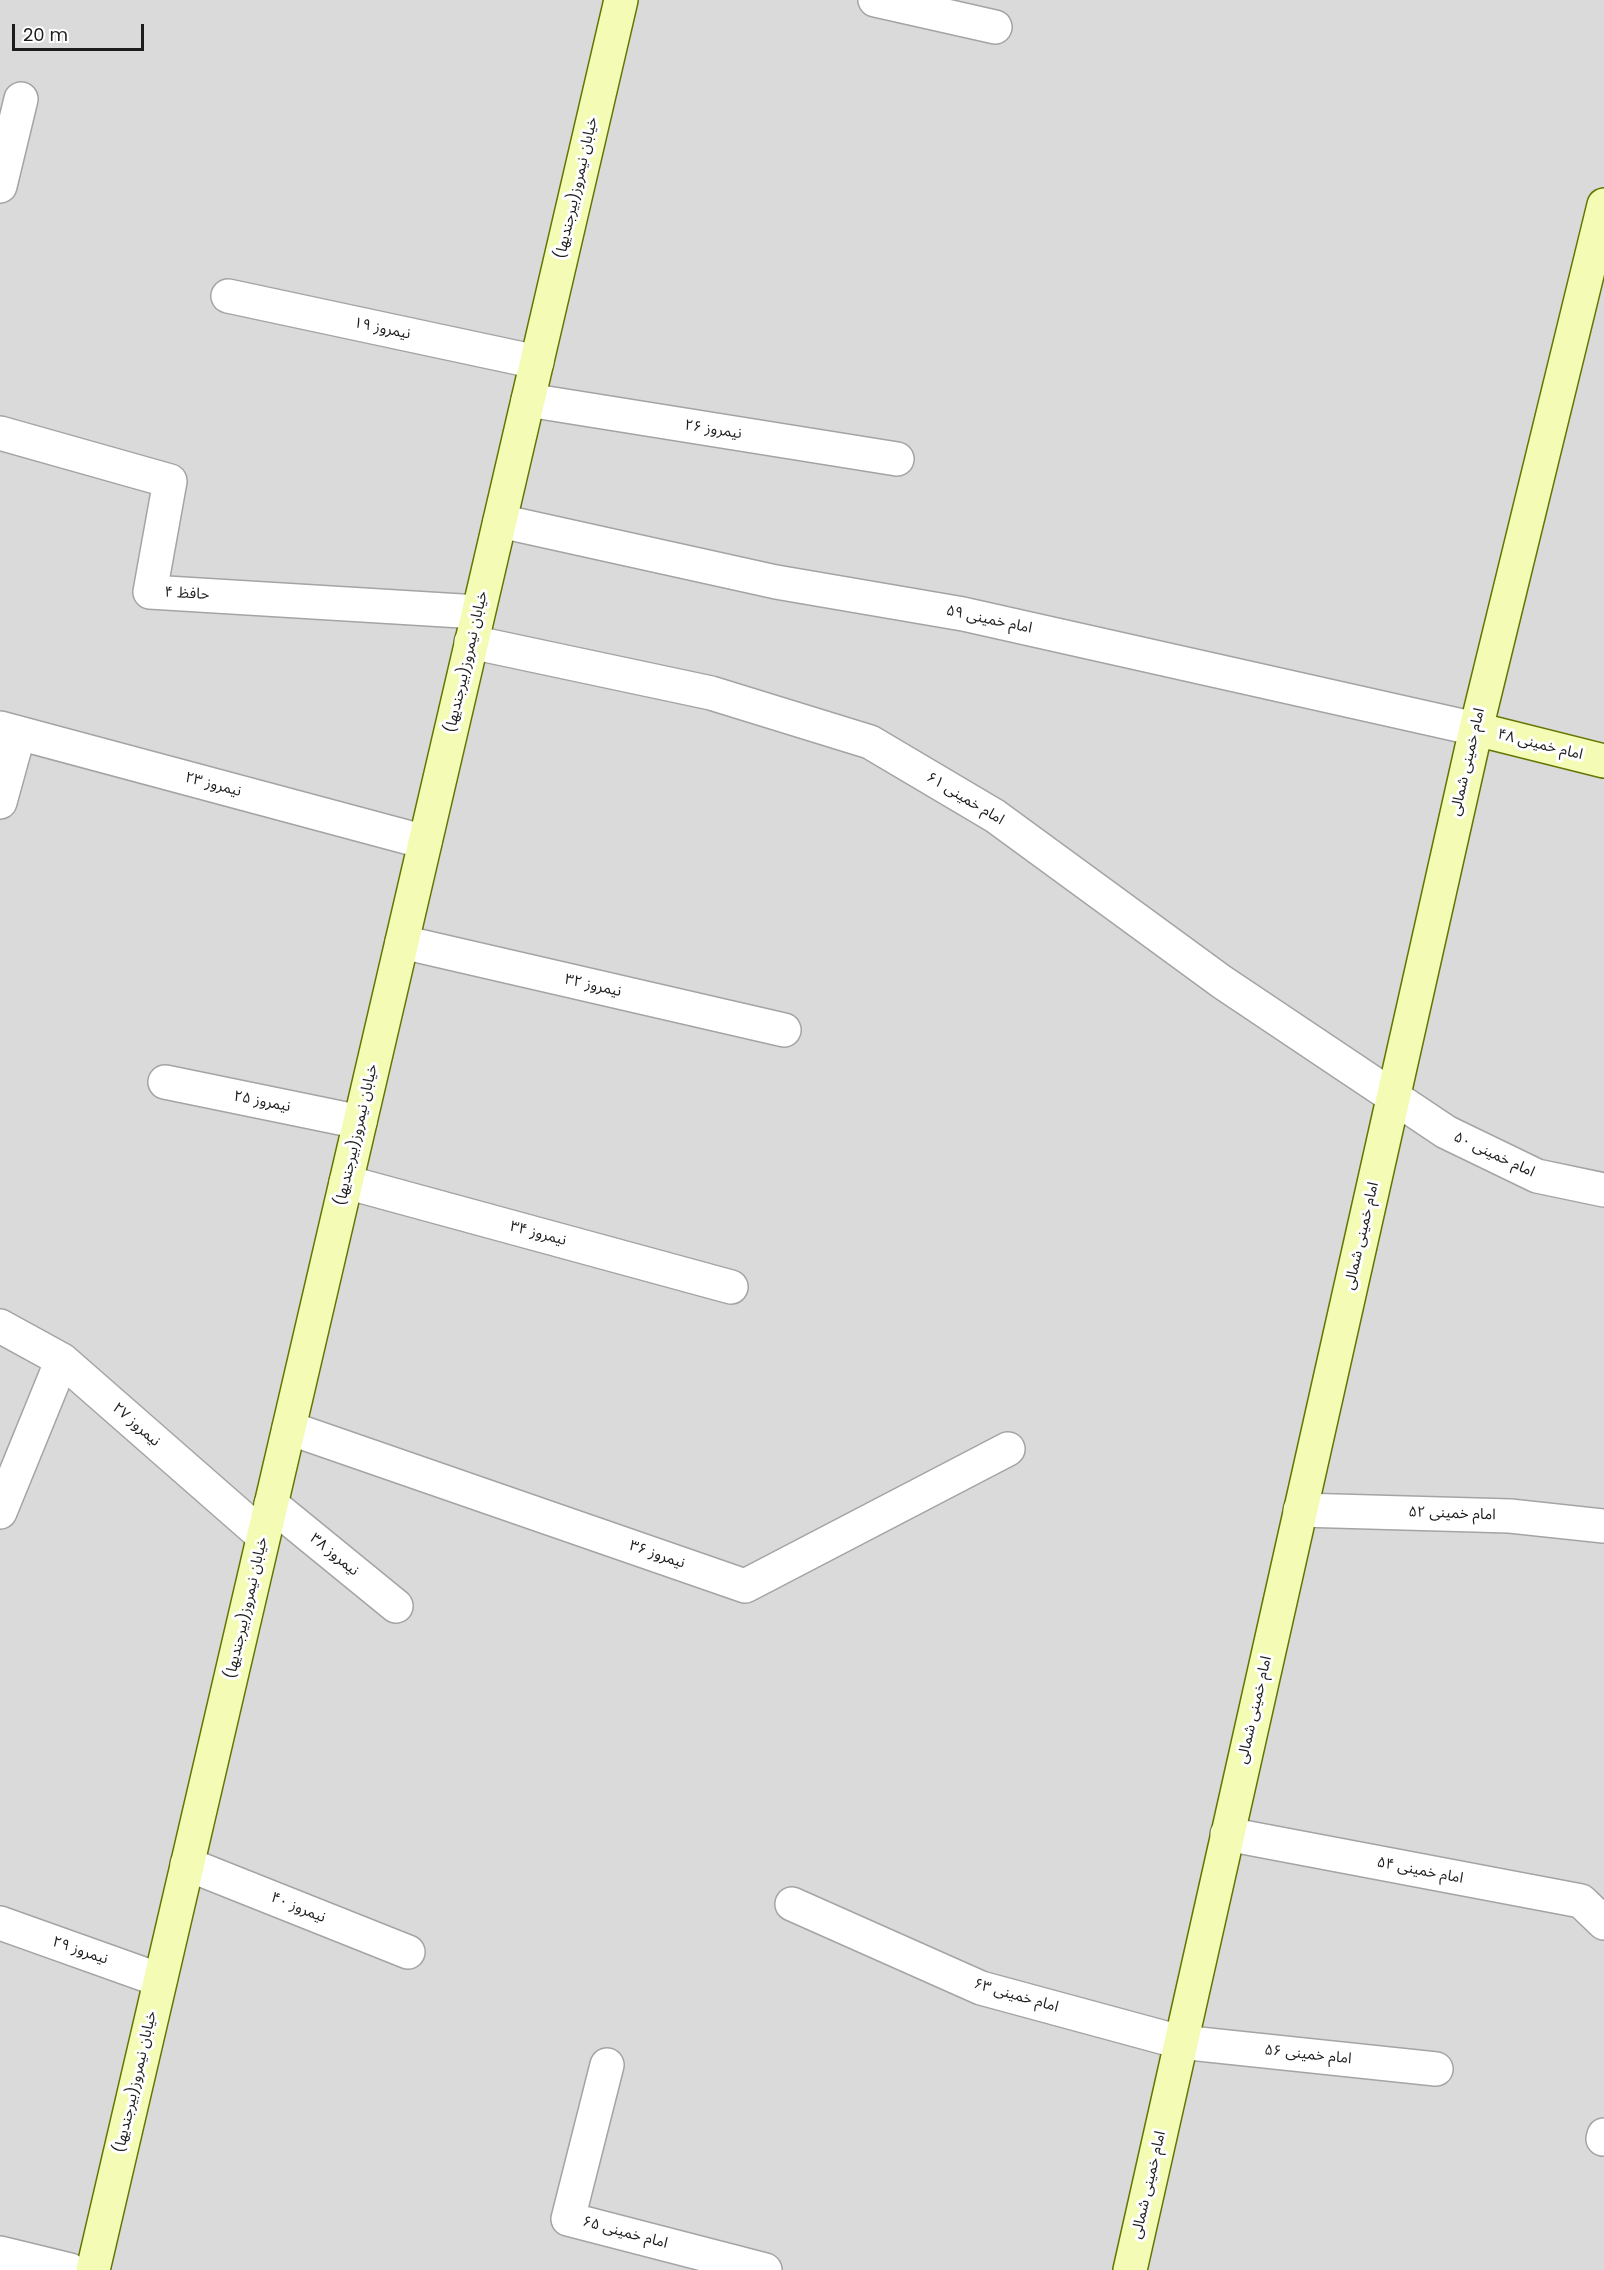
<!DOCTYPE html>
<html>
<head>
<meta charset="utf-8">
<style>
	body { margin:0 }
	#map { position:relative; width:1604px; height:2270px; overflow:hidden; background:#efece3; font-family:Poppins,sans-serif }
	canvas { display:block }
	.scale { position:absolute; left:12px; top:24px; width:132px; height:27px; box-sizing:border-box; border:3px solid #1d1d1d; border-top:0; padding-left:8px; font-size:18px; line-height:21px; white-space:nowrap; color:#1d1d1d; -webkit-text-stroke:4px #fff; paint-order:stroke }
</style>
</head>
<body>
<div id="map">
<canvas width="1604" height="2270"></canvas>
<div class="scale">20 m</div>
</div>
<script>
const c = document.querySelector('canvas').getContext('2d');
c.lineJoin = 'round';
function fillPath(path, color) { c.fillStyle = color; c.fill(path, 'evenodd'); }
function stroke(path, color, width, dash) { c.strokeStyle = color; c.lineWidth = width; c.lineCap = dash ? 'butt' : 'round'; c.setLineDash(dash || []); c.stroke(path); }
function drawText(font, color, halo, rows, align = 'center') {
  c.font = font + ' Poppins,"Noto Sans Arabic",sans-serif'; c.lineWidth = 6; c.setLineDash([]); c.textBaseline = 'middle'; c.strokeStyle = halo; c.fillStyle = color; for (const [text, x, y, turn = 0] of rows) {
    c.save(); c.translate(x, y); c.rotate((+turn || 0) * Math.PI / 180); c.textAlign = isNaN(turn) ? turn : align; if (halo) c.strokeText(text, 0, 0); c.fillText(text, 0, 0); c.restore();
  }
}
const residential = new Path2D(`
	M 0,0 L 1604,0 L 1604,2270 L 0,2270 Z`);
const street = new Path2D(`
	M 875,0 L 995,27
	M 0,186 L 21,99
	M 228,296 L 537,362
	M 528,400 L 897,459
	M 0,433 L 170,481 L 150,592 L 478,612
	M 500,521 L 776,582 L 963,614 L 1476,729
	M 471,642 L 711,693 L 870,742 L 995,816 L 1222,982 L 1446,1132 L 1537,1176 L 1604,1190
	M 0,728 L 425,842
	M 0,802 L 19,733
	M 402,942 L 784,1030
	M 165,1082 L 360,1122
	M 346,1182 L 731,1287
	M 0,1326 L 62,1360 L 263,1536
	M 289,1428 L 745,1586 L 1008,1449
	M 271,1504 L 396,1606
	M 1300,1510 L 1510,1516 L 1604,1526
	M 0,1512 L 62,1360
	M 1227,1834 L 1581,1901 L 1604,1923
	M 187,1864 L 408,1952
	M 792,1904 L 981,1988 L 1180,2042 L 1436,2069
	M 0,1923 L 160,1980
	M 607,2065 L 568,2219 L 765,2270
	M 1603,2139 L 1604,2135
	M 0,2253 L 70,2270`);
const secondary = new Path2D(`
	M 1476,729 L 1604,761
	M 93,2270 L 621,0
	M 1130,2270 L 1476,729 L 1604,205`);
const streetNames = [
	["خیابان نیمروز(بیرجندیها)",577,188,-77],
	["نیمروز ۱۹",382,329,12],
	["نیمروز ۲۶",713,430,9],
	["حافظ ۴",187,594,3],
	["امام خمینی ۵۹",989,620,12],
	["خیابان نیمروز(بیرجندیها)",467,662,-77],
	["امام خمینی ۴۸",1540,745,14],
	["امام خمینی شمالی",1468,762,-77],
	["نیمروز ۲۳",213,785,15],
	["امام خمینی ۶۱",965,799,31],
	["نیمروز ۳۲",593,986,13],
	["نیمروز ۲۵",262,1102,11],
	["خیابان نیمروز(بیرجندیها)",357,1135,-77],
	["امام خمینی ۵۰",1494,1155,25],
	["نیمروز ۳۴",538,1234,15],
	["امام خمینی شمالی",1362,1236,-77],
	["نیمروز ۲۷",136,1425,41],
	["امام خمینی ۵۲",1452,1514,2],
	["نیمروز ۳۸",334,1555,39],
	["نیمروز ۳۶",657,1555,19],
	["خیابان نیمروز(بیرجندیها)",247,1608,-77],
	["امام خمینی شمالی",1255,1710,-77],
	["امام خمینی ۵۴",1420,1871,11],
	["نیمروز ۴۰",298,1908,22],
	["نیمروز ۲۹",80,1951,19],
	["امام خمینی ۶۳",1016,1996,16],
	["امام خمینی ۵۶",1308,2055,6],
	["خیابان نیمروز(بیرجندیها)",136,2082,-77],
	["امام خمینی شمالی",1149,2185,-77],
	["امام خمینی ۶۵",625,2233,15]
];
fillPath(residential, '#dbdada');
stroke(street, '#a4a4a4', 36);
stroke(secondary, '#627701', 36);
stroke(street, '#fff', 33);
stroke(secondary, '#f3fbb4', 33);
drawText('15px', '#1d1d1d', '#fff', streetNames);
</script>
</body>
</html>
